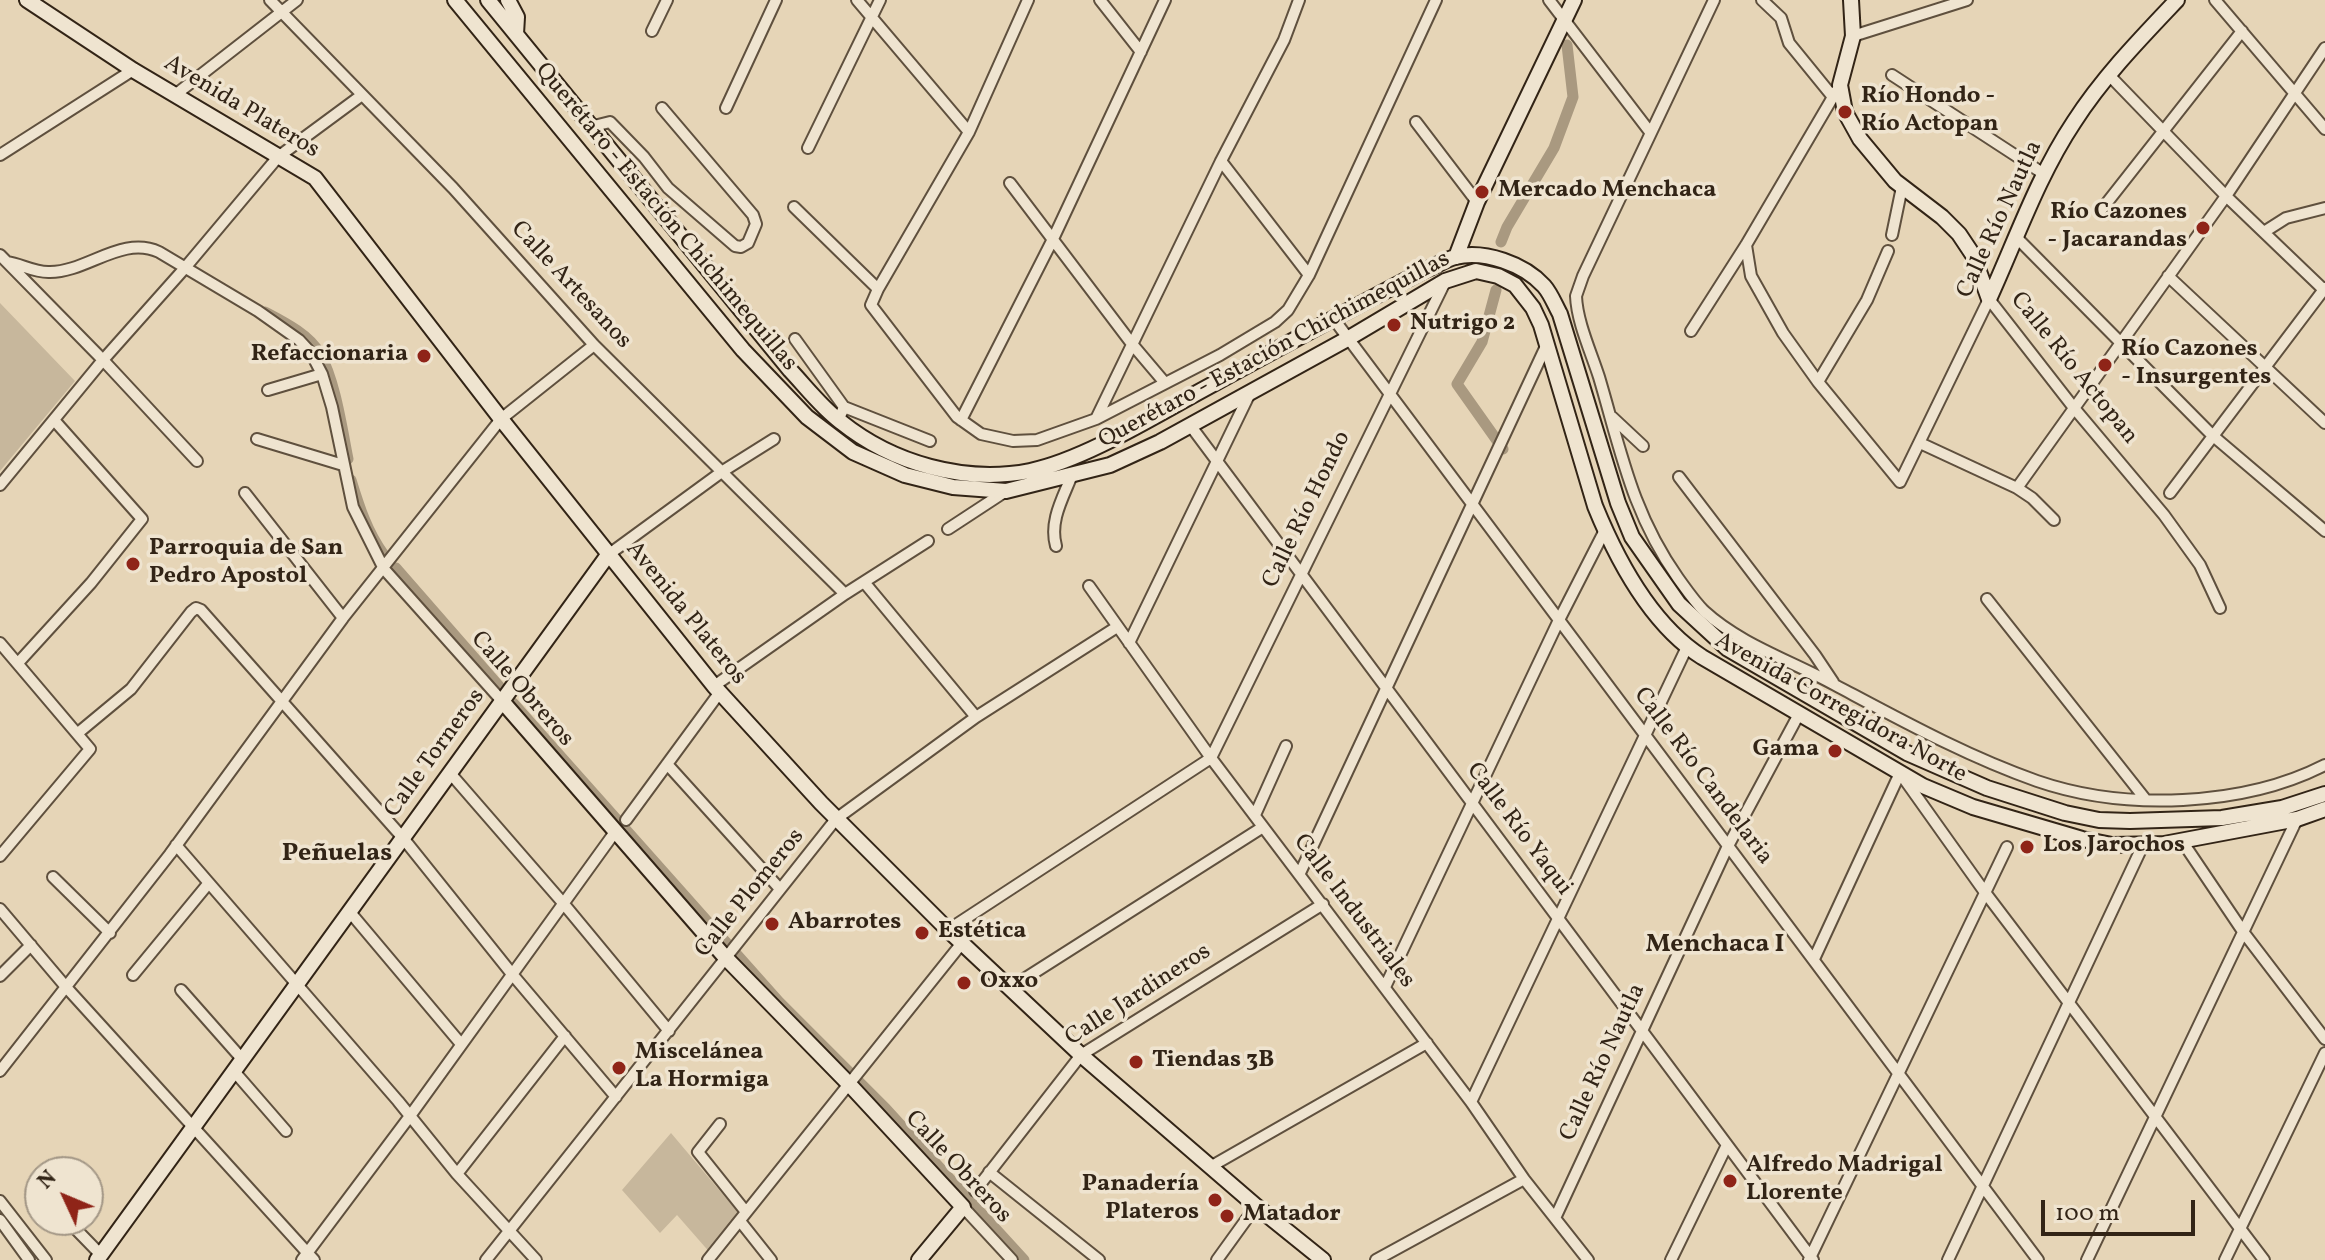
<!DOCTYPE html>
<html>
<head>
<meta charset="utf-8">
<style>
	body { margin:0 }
	#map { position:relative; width:2325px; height:1260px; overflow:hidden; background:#e6d5b7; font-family:Vollkorn,serif }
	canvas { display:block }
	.north { position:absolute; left:24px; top:1156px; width:80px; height:80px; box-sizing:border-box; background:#efe4d0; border:2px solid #a39786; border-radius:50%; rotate:314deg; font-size:22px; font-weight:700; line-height:32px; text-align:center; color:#322416 }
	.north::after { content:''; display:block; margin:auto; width:28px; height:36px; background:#8f2418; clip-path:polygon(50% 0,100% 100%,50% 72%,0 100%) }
	.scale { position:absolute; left:2041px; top:1200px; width:154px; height:36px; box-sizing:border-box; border:4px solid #322416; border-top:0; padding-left:10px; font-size:24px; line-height:28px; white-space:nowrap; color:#322416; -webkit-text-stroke:6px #efe4d0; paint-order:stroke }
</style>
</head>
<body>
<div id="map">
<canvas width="2325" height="1260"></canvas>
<div class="north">N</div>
<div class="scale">100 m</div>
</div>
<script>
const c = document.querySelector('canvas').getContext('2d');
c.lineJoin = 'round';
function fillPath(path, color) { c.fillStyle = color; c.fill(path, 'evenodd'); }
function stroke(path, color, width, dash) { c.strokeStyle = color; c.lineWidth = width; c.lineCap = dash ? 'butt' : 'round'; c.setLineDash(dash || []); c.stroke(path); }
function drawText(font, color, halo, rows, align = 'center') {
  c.font = font + ' Vollkorn,serif'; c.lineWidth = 7; c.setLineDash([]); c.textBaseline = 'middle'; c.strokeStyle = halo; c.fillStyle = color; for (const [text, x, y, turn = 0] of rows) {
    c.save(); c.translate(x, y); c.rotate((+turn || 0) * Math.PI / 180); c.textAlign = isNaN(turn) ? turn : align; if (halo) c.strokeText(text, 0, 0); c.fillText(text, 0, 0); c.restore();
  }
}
const green = new Path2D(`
	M 0,303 L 75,381 L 0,471 Z
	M 671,1133 L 742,1217 L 712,1255 L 677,1215 L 660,1233 L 622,1190 Z`);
const canal = new Path2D(`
	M 1501,242 L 1507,227 L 1554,148 L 1573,97 L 1567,45
	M 1496,290 L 1482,342 L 1457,384 L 1503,449
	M 265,312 C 284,322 310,335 320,354 C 335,380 342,429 348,459
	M 351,480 C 359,506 367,532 384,555
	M 396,568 L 499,686
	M 513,703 L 779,1002 L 886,1109 L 1024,1260`);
const street = new Path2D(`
	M 270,0 L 453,188 L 594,345 L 845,594
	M 857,0 L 969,132
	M 1028,0 L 969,132 L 878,289 L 871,305 L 957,417 L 981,434 L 1013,441 L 1037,440 L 1096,419 L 1220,355 L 1275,322 L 1288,310 L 1309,275 L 1436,0
	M 1100,0 L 1141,52
	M 1549,0 L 1650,132
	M 1714,0 L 1583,276 L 1576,296 C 1577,322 1591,352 1599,377 C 1621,451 1632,513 1678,578 C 1686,589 1694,601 1704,611 C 1741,645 1792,661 1835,685 C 1901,720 1966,756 2037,781 C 2124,811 2243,807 2325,765
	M 1762,0 L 1781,18 L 1789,43 L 1833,97
	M 2215,0 L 2325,129
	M 652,31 L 667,0
	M 1853,36 L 1967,0
	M 2108,74 L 2226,196 L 2325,291
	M 1892,75 L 2044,174
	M 175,95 L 297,0
	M 726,108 L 776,0
	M 1416,122 L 1477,202
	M 590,127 L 610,122 L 644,157 L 668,188 L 735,246 L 741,247 L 748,243 L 756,224 L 753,215 L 662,108
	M 808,148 L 880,0
	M 0,155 L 133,70
	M 1221,161 L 1309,275
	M 1010,183 L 1132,344 L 1165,383
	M 794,207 L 878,289
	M 2102,209 L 2242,31
	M 2264,232 L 2286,218 L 2325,208
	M 1892,235 L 1902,187
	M 2017,238 L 2212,435 L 2325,531
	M 1746,245 L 1751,276 L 1783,333 L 1818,382 L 1900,482 L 1989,299 L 2074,408 L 2164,515 L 2200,565 L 2220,608
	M 0,255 L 103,360 L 197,461
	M 7,262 C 21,264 35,273 50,272 C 87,272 122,235 159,252 L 258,311 L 299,340 L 311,353 L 322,374 L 332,407 L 353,507 L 384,569 L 502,701
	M 2168,276 L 2325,423
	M 1333,318 L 2038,1260
	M 1691,331 L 1746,245 L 1840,85
	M 795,339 L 844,407
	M 1818,382 L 1867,300 L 1888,251
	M 268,390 L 322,374
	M 1612,417 L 1643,446
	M 1096,419 L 1221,161 L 1284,40 L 1299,0
	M 961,420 L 1053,239 L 1165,0
	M 838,421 L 844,407 L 930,441
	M 1190,425 L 1813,1260
	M 257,439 L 343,465
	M 1920,443 L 2017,488 L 2032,498 L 2054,520
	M 1679,477 L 1815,655 L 1833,682
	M 0,485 L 103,360 L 184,269 L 278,157 L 362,95
	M 2017,488 L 2226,196 L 2325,48
	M 245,493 L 343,618
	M 2170,493 L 2325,288
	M 948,529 L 1006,491
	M 1056,546 C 1049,521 1063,498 1072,475
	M 608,555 L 723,471 L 774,439
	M 864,582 L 976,717
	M 1089,586 L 1211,758 L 1471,1102 L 1524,1179 L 1588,1260
	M 1987,599 L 2146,800
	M 0,643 L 90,749 L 0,856
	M 1129,643 L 1250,393
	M 18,663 L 91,583 L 142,519 L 54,420
	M 714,686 L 845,594 L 928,541
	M 78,733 L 131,689 L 191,612 L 196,608 L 201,610 L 403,838 L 512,974 L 616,1097
	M 1211,758 L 1445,282
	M 667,764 L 780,889
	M 450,773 L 563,903 L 669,1031
	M 1255,815 L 1286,746
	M 626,820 L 720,692
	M 2182,841 L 2244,933 L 2325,1039
	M 176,845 L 398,1101 L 457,1174 L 536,1260
	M 1300,873 L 1547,344
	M 53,877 L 110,933
	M 0,909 L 66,987 L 314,1260
	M 349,911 L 461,1044
	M 948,930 L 1211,758
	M 1814,959 L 1900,773 L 1984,891 L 2264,1260
	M 133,975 L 208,884
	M 0,976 L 31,945
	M 1385,987 L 1559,620 L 1605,530
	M 1010,988 L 1263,827
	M 181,990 L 242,1059
	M 233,1070 L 286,1131
	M 0,1071 L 170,854 L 343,618 L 501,419 L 594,345
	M 1471,1102 L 1687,647
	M 720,1124 L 698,1152 L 746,1212
	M 1210,1167 L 1427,1043
	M 989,1172 L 1099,1260
	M 457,1174 L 565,1036
	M 975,1191 L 1081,1055 L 1323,904
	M 0,1201 L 46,1260
	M 963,1207 L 1012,1260
	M 1556,1216 L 1727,848 L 1799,714
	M 0,1220 L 29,1260
	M 67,1220 L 101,1255
	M 740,1221 L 771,1260
	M 302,1260 L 410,1116 L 615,832
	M 486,1260 L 836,819 L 976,717 L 1117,627
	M 708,1260 L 962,943
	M 1217,1260 L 1256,1206
	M 1376,1260 L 1524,1179
	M 1671,1260 L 1727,1145
	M 1809,1260 L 2007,847
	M 1948,1260 L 2143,845
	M 2087,1260 L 2297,819
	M 2225,1260 L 2325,1053`);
const secondary = new Path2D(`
	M 27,0 L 133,70 L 315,178 L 501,419 L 714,686 L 821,803 L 948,930 L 1081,1055 L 1256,1206 L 1323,1260
	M 455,0 L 743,350 L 807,417 L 853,452 L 905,475 L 953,487 L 1006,491 L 1110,465 L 1160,442 L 1349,338 L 1445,281 L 1476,271 L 1498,276 L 1515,285 L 1533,308 L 1541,325 L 1595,506 C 1617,560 1652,625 1702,657 L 1923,786 L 1973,807 L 2082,839 L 2112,845 L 2164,844 L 2297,819 L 2325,809
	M 488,0 L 790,370 C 806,387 822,408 841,422 C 892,463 964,484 1030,471 C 1084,460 1156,415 1206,388 C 1279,348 1352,308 1425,270 C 1435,266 1445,260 1455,257 C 1485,250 1524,264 1544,286 C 1551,294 1555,305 1560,314 L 1618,503 L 1632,537 L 1679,604 L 1728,649 L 1907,753 L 1987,788 L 2065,813 L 2099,820 L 2130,821 L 2222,818 L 2282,808 L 2325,794
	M 508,0 L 517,17 L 516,34
	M 1851,0 L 1853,36 L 1840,85 L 1845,112 L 1860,139 L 1895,181 L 1942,217 L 1959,234 L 1973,255 L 1989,299
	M 1456,257 L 1477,202 L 1574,0
	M 1989,299 C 2016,240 2038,176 2074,122 C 2103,77 2140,39 2177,0
	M 502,701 L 725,957 L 849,1084 L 963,1207 L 919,1260
	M 97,1260 L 608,555`);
const markers = [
	[1845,112,8,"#8f2418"],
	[1482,192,8,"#8f2418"],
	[2203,228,8,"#8f2418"],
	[1394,325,8,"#8f2418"],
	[424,356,8,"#8f2418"],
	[2105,365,8,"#8f2418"],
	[133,564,8,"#8f2418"],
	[1835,751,8,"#8f2418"],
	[2027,847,8,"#8f2418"],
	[772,924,8,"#8f2418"],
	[922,933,8,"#8f2418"],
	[964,983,8,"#8f2418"],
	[1136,1062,8,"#8f2418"],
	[619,1068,8,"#8f2418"],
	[1730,1181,8,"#8f2418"],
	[1215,1200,8,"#8f2418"],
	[1227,1216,8,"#8f2418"]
];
const poiNames = [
	["Río Hondo -",1861,98],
	["Río Actopan",1861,126],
	["Mercado Menchaca",1498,192],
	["Río Cazones",2187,214,"right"],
	["- Jacarandas",2187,242,"right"],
	["Nutrigo 2",1410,325],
	["Río Cazones",2121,351],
	["- Insurgentes",2121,379],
	["Refaccionaria",408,356,"right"],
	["Parroquia de San",149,550],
	["Pedro Apostol",149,578],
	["Gama",1819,751,"right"],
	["Los Jarochos",2043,847],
	["Abarrotes",788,924],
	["Estética",938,933],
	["Oxxo",980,983],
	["Miscelánea",635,1054],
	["La Hormiga",635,1082],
	["Tiendas 3B",1152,1062],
	["Alfredo Madrigal",1746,1167],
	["Llorente",1746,1195],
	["Panadería",1199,1186,"right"],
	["Plateros",1199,1214,"right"],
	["Matador",1243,1216]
];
const streetNames = [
	["Avenida Plateros",241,108,31],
	["Querétaro - Estación Chichimequillas",665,218,50],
	["Calle Río Nautla",2001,220,-65],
	["Calle Artesanos",570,286,47],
	["Querétaro - Estación Chichimequillas",1275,351,-28],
	["Calle Río Actopan",2073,369,51],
	["Calle Río Hondo",1308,510,-64],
	["Avenida Plateros",685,614,51],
	["Calle Obreros",521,690,49],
	["Avenida Corregidora Norte",1840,709,29],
	["Calle Torneros",436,754,-54],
	["Calle Río Candelaria",1702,777,53],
	["Calle Río Yaqui",1518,830,53],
	["Calle Plomeros",751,894,-51],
	["Calle Industriales",1353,912,53],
	["Calle Jardineros",1139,996,-33],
	["Calle Río Nautla",1604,1063,-65],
	["Calle Obreros",957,1168,47]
];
const neighbourhoodNames = [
	["Peñuelas",337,855],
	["Menchaca I",1715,946]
];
fillPath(green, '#c7b79c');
stroke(canal, '#a99980', 11);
stroke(street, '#5f503e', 14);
stroke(secondary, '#322416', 18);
stroke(street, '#efe4d0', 10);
stroke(secondary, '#efe4d0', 14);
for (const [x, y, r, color] of markers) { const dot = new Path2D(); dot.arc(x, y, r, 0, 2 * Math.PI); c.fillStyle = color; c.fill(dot); stroke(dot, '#efe4d0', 3); }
drawText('bold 24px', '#322416', '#efe4d0', poiNames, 'left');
drawText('24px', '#322416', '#efe4d0', streetNames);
drawText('bold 26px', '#322416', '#efe4d0', neighbourhoodNames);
</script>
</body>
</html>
